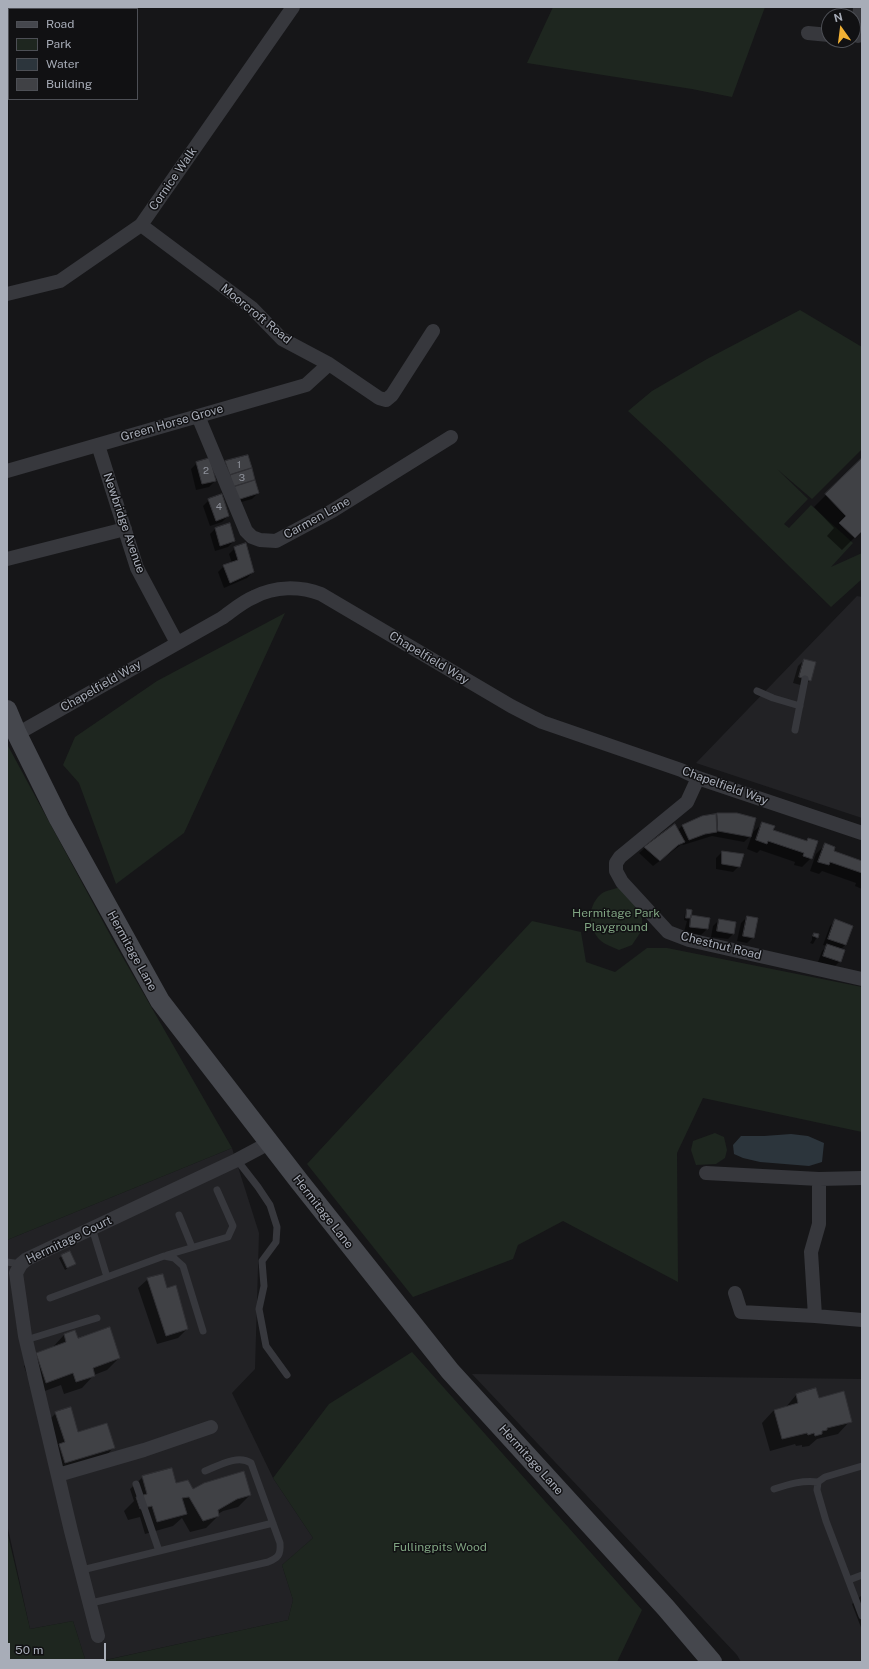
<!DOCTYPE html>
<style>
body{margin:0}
#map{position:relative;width:869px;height:1669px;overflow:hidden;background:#161618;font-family:"Public Sans",sans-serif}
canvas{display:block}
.frame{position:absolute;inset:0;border:8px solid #a8adb8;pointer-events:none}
.legend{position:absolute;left:8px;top:8px;width:130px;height:92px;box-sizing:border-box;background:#111113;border:1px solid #4d4f55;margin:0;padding:5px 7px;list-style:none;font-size:12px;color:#a8adb8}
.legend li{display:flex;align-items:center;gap:8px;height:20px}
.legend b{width:20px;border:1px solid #4d4f55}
.north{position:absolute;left:821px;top:8px;width:40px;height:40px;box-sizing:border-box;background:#111113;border:1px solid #4d4f55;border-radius:50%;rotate:346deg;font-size:11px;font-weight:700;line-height:16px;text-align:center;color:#a8adb8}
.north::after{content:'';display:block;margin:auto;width:14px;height:18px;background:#f2b134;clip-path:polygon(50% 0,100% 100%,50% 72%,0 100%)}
.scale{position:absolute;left:8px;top:1643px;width:98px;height:18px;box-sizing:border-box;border:2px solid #a8adb8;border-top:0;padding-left:5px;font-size:12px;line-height:14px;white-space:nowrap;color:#a8adb8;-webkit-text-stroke:3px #111113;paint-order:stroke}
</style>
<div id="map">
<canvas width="869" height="1669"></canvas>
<div class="frame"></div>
<ul class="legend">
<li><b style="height:5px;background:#45474d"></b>Road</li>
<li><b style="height:11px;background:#1e261f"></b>Park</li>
<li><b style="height:11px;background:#2c353c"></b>Water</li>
<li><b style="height:11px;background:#404145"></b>Building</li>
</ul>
<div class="north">N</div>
<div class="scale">50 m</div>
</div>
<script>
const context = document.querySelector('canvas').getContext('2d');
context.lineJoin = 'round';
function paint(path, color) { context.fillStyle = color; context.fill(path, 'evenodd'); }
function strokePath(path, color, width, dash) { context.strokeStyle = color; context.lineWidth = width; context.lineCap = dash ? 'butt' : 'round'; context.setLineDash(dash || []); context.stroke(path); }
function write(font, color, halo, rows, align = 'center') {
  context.font = font + ' "Public Sans",sans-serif'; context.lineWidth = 3; context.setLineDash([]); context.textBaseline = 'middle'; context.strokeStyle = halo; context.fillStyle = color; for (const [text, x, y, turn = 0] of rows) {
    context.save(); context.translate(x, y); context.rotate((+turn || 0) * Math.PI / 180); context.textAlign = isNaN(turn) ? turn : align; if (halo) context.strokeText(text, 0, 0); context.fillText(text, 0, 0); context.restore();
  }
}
paint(new Path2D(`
 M857,596L862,597V818L696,763Z
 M232,1148L259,1233L255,1369L232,1393L273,1478L313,1538L282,1565L293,1600L288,1620L96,1662H86L73,1621L30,1629L7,1524V1240Z
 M472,1374L862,1379V1662H741L737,1655Z`), '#222225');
paint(new Path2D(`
 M553,7H765L732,97L692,89L527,63Z
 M800,310L862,347V449L812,499L777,469L808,499L784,524L789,528L811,505L853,543L831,567L862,553V579L831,607L668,448L628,411L652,391L707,359Z
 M285,613L184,833L116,884L79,783L63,765L75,737L157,681Z
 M7,744L114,942L232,1148L7,1240Z
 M620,887L639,906L638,911L642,918V930L632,945L619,950C613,947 605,945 600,940C588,928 587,907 600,895C605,890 613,890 620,887Z
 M532,921L581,932L586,962L615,972L647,948H667L862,987V1132L703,1098L677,1153L678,1282L563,1221L518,1245L513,1259L413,1297L307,1164Z
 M715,1133L724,1137L727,1150L725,1158L716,1164L696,1165L691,1150L693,1141Z
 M412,1352L642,1610L617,1662H97L288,1620L293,1600L282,1565L313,1538L273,1478L329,1404Z
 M7,1531L30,1629L73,1621L86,1662H7Z`), '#1e261f');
paint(new Path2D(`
 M791,1134L808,1136L824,1143L822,1162L809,1166L760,1162L743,1158L734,1154L733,1145L741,1136H764Z`), '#2c353c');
paint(new Path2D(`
 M862,459V530L842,550L827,536L834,528L814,507Z
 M226,462L258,493L252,499L231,505L220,468Z
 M197,463L215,481L209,487L196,490L191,469Z
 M209,500L228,516L222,522L210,526L203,506Z
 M216,528L234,541L228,547L215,551L210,534Z
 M235,548L253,572L247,578L224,588L218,572L224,566L232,563L229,554Z
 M804,660L810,680L804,686L793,683L798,666Z
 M718,814L750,836L744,842L712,836L683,845L682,844L653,866L639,853L645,848L678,830L683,825L715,817Z
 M763,823L772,830L805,842L808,839L811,858L802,867L794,865L795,862L760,850L757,853L747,849L753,832Z
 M825,845L833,851L862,862V889L855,886L856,883L822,871L819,874L810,871L816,854Z
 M722,852L739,866L733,872L716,869V858Z
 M687,910L690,918L709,919L707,929L701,935L684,932L687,921L684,920L685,913Z
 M747,917L753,937L747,943L737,941L741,923Z
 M719,920L734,933L728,939L711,937L713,926Z
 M836,920L846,944L841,949L840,961L834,967L818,962L822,951L827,946L823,945L830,926Z
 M815,934L817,937L813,944L810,943L812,940V937Z
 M62,1256L75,1264L65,1270L59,1258Z
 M148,1279L167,1289L187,1329L178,1338L157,1344L138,1288Z
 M75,1331L77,1340L119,1358L107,1370L94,1375L82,1388L64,1394L61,1385L34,1395L24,1366L36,1354L52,1348L64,1335Z
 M797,1394L818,1399L850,1421L838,1434L817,1439L809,1446L802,1447V1445L796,1446L795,1444L770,1451L762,1423L774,1410L785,1408Z
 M56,1413L78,1433L114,1447L105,1457L56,1471L47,1422Z
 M143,1477L175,1484L192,1491L250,1495L238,1507L223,1511L218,1514V1516L206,1528L190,1532L182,1518L173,1526L145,1534L140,1517L128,1520L124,1511L134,1501L130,1489Z
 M862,1595V1630L852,1604Z`), '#0007');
const building = new Path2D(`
 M248,455L252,468L230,475L225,461Z
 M210,458L216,481L202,484L196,462Z
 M862,458V531L855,538L839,523L846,516L825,494Z
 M252,468L255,480L233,487L230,475Z
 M255,480L259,493L237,500L233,487Z
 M222,494L229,516L216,521L208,499Z
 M230,523L235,541L220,546L215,528Z
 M246,543L254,572L230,583L223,565L238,560L234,547Z
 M804,659L816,662L811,681L799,677Z
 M717,813H737L756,818L751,837L718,831Z
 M716,814L717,832L705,834L689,840L682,825L702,816Z
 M762,822L775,826L773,830L807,841L808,838L818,841L812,859L803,856L804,853L768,841L767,844L756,840Z
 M675,824L685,842L678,845L660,861L644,847Z
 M825,843L835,847L834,851L862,861V873L830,862L829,865L818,862Z
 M722,851L744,854L740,867L722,864Z
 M687,909L692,910L691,918H686Z
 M691,915L710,918L708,929L690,927Z
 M747,916L758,918L754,938L743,936Z
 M719,919L736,922L734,934L717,931Z
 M835,919L853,926L846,945L828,939Z
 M814,933L819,934L818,938L813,936Z
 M827,944L845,950L841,962L823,956Z
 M70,1251L76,1264L67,1268L61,1255Z
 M163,1274L167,1288L176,1285L188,1329L166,1336L147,1278Z
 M110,1327L120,1358L93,1368L95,1376L76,1382L73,1373L46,1383L36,1353L66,1342L64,1334L75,1330L78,1338Z
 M816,1388L819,1398L844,1391L852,1422L827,1428V1430L822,1431V1434L815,1436L814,1433L808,1435L807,1433L782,1439L774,1410L798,1403L796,1394Z
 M71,1407L78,1432L107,1423L115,1448L65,1463L59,1444L65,1442L55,1412Z
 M172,1468L176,1483L188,1480L193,1489L204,1483L244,1471L251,1495L237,1499L218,1510L219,1516L203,1521L189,1497L182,1498L187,1514L157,1522L152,1506L140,1509L136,1497L147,1494L142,1476Z`);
paint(building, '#404145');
strokePath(building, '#303034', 1);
strokePath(new Path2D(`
 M757,691L773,698L800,706
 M795,730L805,679
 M237,1160L258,1187L270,1205L277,1227L276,1242L262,1261L264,1286L259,1309L266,1346L287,1375
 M179,1215L192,1247
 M92,1228L107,1277
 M167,1255L228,1237L233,1226L217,1190
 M7,1262L21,1264
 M50,1298L164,1256L174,1258L183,1266L203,1331
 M26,1340L97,1318
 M862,1466L825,1477L818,1482L817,1490L826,1521L862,1616
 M136,1484L159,1551
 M774,1489C789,1484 803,1480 818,1482
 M82,1570L273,1523
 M849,1580L862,1575
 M91,1603L268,1562C278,1558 281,1555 280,1543L251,1463C238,1454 218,1466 205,1471`), '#37383d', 7);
strokePath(new Path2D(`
 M808,33L829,35
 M858,36L860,7
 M141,225L252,308L282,339L329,364L379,398L386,400L392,395L433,331
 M7,294L60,281L141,225L293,7
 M198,416L246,531L252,537L260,540L276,541L332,511L451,437
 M98,445L137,568L177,643
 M7,471L306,385L329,364
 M7,559L125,529
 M17,734L222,618C232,611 242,602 254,597C275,586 300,586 321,594L511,706L542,722L681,770L698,778L862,833
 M698,778L687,802L620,857L616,863V871L622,882L668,932L689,940L862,979
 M706,1173L819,1179L862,1178
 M819,1179V1224L811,1252L815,1316L862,1320
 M735,1293L741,1312L815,1316
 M58,1475L144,1450L211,1427
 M98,1636L71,1531L25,1336L16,1273L21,1264L27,1259L237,1160L269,1143`), '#37383d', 14);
strokePath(new Path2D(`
 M7,710L17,734L59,819L160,1001L299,1181L450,1371L666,1608L712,1662`), '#45474d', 20);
write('10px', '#8e929b', null, [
 ["1",239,465],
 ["2",206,471],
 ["3",242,478],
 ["4",219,507]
]);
write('12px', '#a8adb8', '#111113', [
 ["Cornice Walk",173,179,-55],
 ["Moorcroft Road",256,314,39],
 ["Green Horse Grove",172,423,-16],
 ["Carmen Lane",317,518,-29],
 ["Newbridge Avenue",124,523,71],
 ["Chapelfield Way",429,658,31],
 ["Chapelfield Way",101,686,-30],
 ["Chapelfield Way",725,786,20],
 ["Chestnut Road",721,946,14],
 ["Hermitage Lane",132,951,61],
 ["Hermitage Lane",323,1212,52],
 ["Hermitage Court",69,1240,-26],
 ["Hermitage Lane",531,1460,48]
]);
write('12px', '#7fa381', '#111113', [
 ["Hermitage Park",616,913],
 ["Playground",616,927],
 ["Fullingpits Wood",440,1547]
]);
</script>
